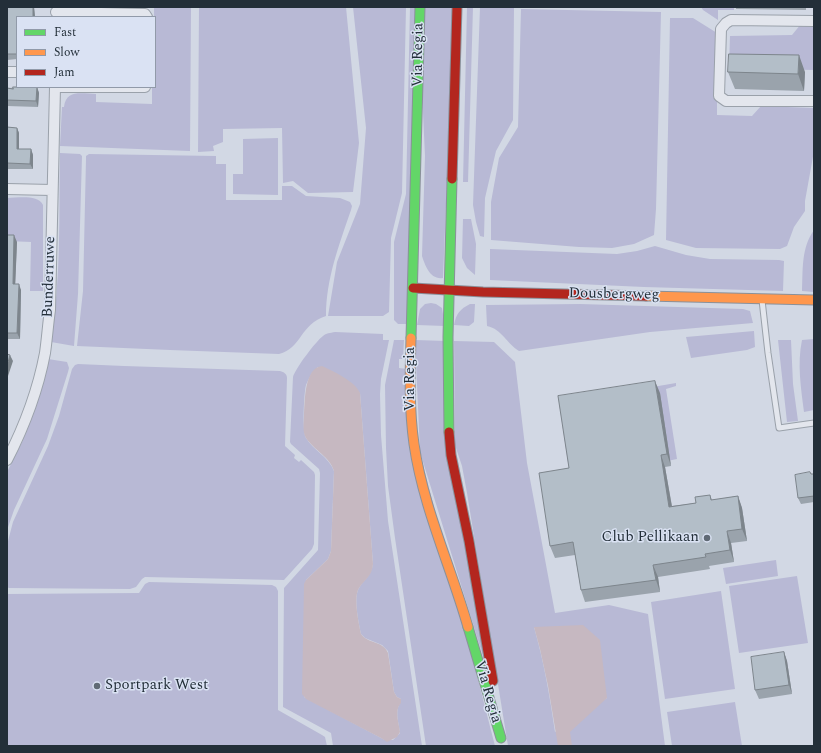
<!DOCTYPE html>
<style>
body{margin:0}
#map{position:relative;width:821px;height:753px;overflow:hidden;background:#d2d8e4;font-family:Spectral,serif}
canvas{display:block}
.frame{position:absolute;inset:0;border:8px solid #232f39;pointer-events:none}
.legend{position:absolute;left:16px;top:16px;width:140px;height:72px;box-sizing:border-box;background:#dae2f3;border:1px solid #919aa9;margin:0;padding:5px 7px;list-style:none;font-size:12px;color:#232f39}
.legend li{display:flex;align-items:center;gap:8px;height:20px}
.legend b{width:20px;border:1px solid #919aa9}
</style>
<div id="map">
<canvas width="821" height="753"></canvas>
<div class="frame"></div>
<ul class="legend">
<li><b style="height:5px;background:#63d668"></b>Fast</li>
<li><b style="height:5px;background:#ff974d"></b>Slow</li>
<li><b style="height:5px;background:#b3261e"></b>Jam</li>
</ul>
</div>
<script>
const context = document.querySelector('canvas').getContext('2d');
context.lineJoin = 'round';
function paint(path, color) { context.fillStyle = color; context.fill(path, 'evenodd'); }
function strokePath(path, color, width, dash) { context.strokeStyle = color; context.lineWidth = width; context.lineCap = dash ? 'butt' : 'round'; context.setLineDash(dash || []); context.stroke(path); }
function write(font, color, halo, rows, align = 'center') {
  context.font = font + ' Spectral,serif'; context.lineWidth = 3; context.setLineDash([]); context.textBaseline = 'middle'; context.strokeStyle = halo; context.fillStyle = color; for (const [text, x, y, turn = 0] of rows) {
    context.save(); context.translate(x, y); context.rotate((+turn || 0) * Math.PI / 180); context.textAlign = isNaN(turn) ? turn : align; if (halo) context.strokeText(text, 0, 0); context.fillText(text, 0, 0); context.restore();
  }
}
paint(new Path2D(`
 M154,7H191L190,151L60,146L62,107H64C66,89 82,94 96,94V102L152,104V87H155Z
 M199,7H346L359,143L353,192L308,193L293,181L283,183L282,128L223,129V142L213,146L214,151L198,152Z
 M353,7H406L402,193L391,238L389,312L383,316H328L337,262L360,204L366,128Z
 M410,7H416L408,324H398L394,320V242L406,194Z
 M424,7H454L443,278C430,280 425,265 422,256L425,156L422,91Z
 M467,7H473L468,182H463Z
 M480,7H514L513,120L496,151L485,198L484,237L480,236L476,222L473,205Z
 M701,7H734V10H718V20L703,10Z
 M521,9L661,12L656,209L654,235L634,244L612,248L579,247L491,240V202L499,158L518,127Z
 M670,18H693L717,33V115L752,116L761,106L813,108L814,151L805,201V211L794,227L787,246L780,249L696,248L666,240Z
 M801,24L814,25V70L729,68L730,36L792,35Z
 M278,138V195L233,194V174H243V139Z
 M60,153L80,154L82,156L78,294L74,346L51,342C61,280 59,216 60,153Z
 M89,154L216,156V164H226V200H282V186H292L306,196L340,198L350,202L352,206L351,210C339,245 326,279 326,316C300,324 302,348 279,354L170,350L77,346L83,291L86,159V156Z
 M7,198C17,198 38,194 43,205V291H30L31,242L7,241Z
 M463,219H471L476,244L475,275L467,268L462,258Z
 M814,230V292L802,291C803,270 801,248 814,230Z
 M655,246L686,255L710,259L779,260L784,261L783,291L644,287L490,280V249L617,254L637,251Z
 M431,303L436,304L442,308L445,326L417,325L420,309L425,304Z
 M470,304H475L474,322L469,326L454,325C456,314 460,309 470,304Z
 M580,304L743,309L750,311L753,323L650,332L519,351C507,344 502,329 487,326L486,305Z
 M754,331L755,347L747,350L691,358L686,337Z
 M335,332L383,334V340H389L381,379L380,394L381,435L388,521L422,746H333L331,733L283,707L284,588L318,550L320,473L319,469L291,444L290,442L293,377C295,369 316,341 323,336C326,333 330,333 335,332ZM318,367L360,393L373,564C371,576 365,578 359,588C353,597 359,624 361,634L365,638L382,645L388,651L394,692L397,697L401,699V702C394,710 399,723 400,733L393,740H385L304,697L306,580L328,559L331,551L334,471C329,457 313,450 306,438C302,431 304,392 306,385C309,378 312,372 318,367Z
 M814,339V410L804,412C801,388 797,364 802,340Z
 M394,340H404L403,359H399V368L407,369V402L495,746H426L395,538L388,486L386,448L385,385Z
 M415,340L446,341L445,390L486,666L420,452Z
 M778,340H791L793,384L798,421L787,422Z
 M454,341L494,342L515,362L527,463L555,613L609,605L648,614L665,746H508L467,493L462,466L455,445ZM534,627L607,698L555,732C550,697 544,662 534,627Z
 M48,359L67,362L69,368L68,372L47,439L14,510L7,530V472L22,442L30,422Z
 M78,364L124,366L280,371C284,372 287,374 287,378L285,446L295,455L294,458L299,462L301,460L314,472L315,475L314,544L312,549L284,580L145,577L142,579L136,587L130,589L9,588L7,587V545L13,522L48,446L59,416L72,369L75,365Z
 M676,383V386L666,389L677,459L574,480L570,476L559,403Z
 M776,560L778,576L726,584L723,568Z
 M797,576L808,643L739,653L729,586Z
 M149,582L272,585L276,587L278,591V710L322,735L325,737L327,746H7V594L139,593L145,584Z
 M721,591L735,689L665,699L651,602Z
 M735,702L742,746H672L667,712Z`), '#b8b9d5');
paint(new Path2D(`
 M322,366C333,371 356,382 360,393L373,564C372,576 366,578 359,588C353,597 359,624 361,634C368,644 384,641 388,653L394,692L397,697L401,699V703C394,710 399,723 400,732L397,737L387,742L381,738L306,699L302,694L304,584L306,580L328,559L331,551L334,471C330,457 314,450 306,438C302,432 304,422 304,414C305,401 304,368 322,366Z
 M583,625L600,640L607,698L570,732L572,746H558L548,686L540,649L534,627Z`), '#c6b8c1');
const lane = new Path2D(`
 M762,300L768,353L779,428L814,423`);
const street = new Path2D(`
 M56,12L145,14L147,17
 M814,21L731,20L726,23L721,29L719,96L726,101H814
 M7,72H17
 M55,87H145
 M7,189L52,190
 M7,460C24,427 38,390 45,353C47,339 48,324 50,310L55,87`);
const fast = new Path2D(`
 M411,338L420,7
 M449,432L448,337L452,179
 M468,627L501,738`);
const slow = new Path2D(`
 M646,296L814,300
 M411,338C410,373 409,409 414,444C423,507 451,567 468,627`);
const jam = new Path2D(`
 M452,179L457,7
 M413,288L483,292L646,296
 M449,432L451,455L469,541L493,681`);
strokePath(lane, '#9aa1aa', 7);
strokePath(street, '#9aa1aa', 12);
strokePath(fast, '#8a919a', 11);
strokePath(slow, '#8a919a', 11);
strokePath(jam, '#8a919a', 11);
strokePath(lane, '#e3e6ed', 5);
strokePath(street, '#e3e6ed', 10);
strokePath(fast, '#63d668', 9);
strokePath(slow, '#ff974d', 9);
strokePath(jam, '#b3261e', 9);
paint(new Path2D(`
 M7,7H34L35,17H17V59L7,60Z
 M736,7H806V10L736,9Z
 M728,72H805L804,91L735,89Z
 M37,87L39,93L38,107L7,106V88Z
 M7,127L17,128L19,133V149H31L33,155V169H7Z
 M7,235L17,242L15,284L21,290L20,339H7Z
 M660,393L671,466L665,467L672,506L696,503L710,495L712,500L738,496L742,508L747,541L731,543L734,562L709,566L710,569L658,577L660,592L585,602L581,590L575,555L555,558L550,546L569,468Z
 M810,472L811,474H814V502L801,504L798,498Z
 M784,652L787,661L792,694L759,699L755,690Z`), '#9aa3ac');
paint(new Path2D(`
 M33,7H34L35,17H33Z
 M799,55L805,72L804,91L798,74Z
 M37,87L39,93L38,107L36,101Z
 M17,128L19,133V155L17,149Z
 M31,149L33,155V169L30,164Z
 M14,235L17,242L15,290L13,284Z
 M19,284L21,290L20,339L17,333Z
 M10,355L13,361L7,379V366Z
 M655,381L660,393L671,466L667,454Z
 M661,455L665,467L674,519L669,507Z
 M738,496L742,508L747,541L742,529Z
 M727,531L731,543L734,562L730,550Z
 M653,565L658,577L660,592L656,580Z
 M784,652L787,661L792,694L789,685Z`), '#7d858c');
const building = new Path2D(`
 M7,7H33V17H17V54H7Z
 M729,54L799,55L798,74L728,72Z
 M13,87H37L36,101L7,100V88L13,89Z
 M7,127L17,128V149H31L30,164L7,163Z
 M7,235H14L13,284H19L17,333H7Z
 M7,354L10,355L7,366Z
 M655,381L667,454L661,455L669,507L696,503L695,497L710,495L711,500L738,496L742,529L727,531L730,550L705,554L706,557L653,565L656,580L581,590L573,542L550,546L539,473L569,468L558,396Z
 M810,472L811,474H814V496L798,498L795,475Z
 M784,652L789,685L755,690L751,657Z`);
paint(building, '#b3bec8');
strokePath(building, '#7d858c', 1);
for (const [x, y, r, color] of [
 [707,538,4,"#606a75"],
 [97,686,4,"#606a75"]
]) { const dot = new Path2D(); dot.arc(x, y, r, 0, 2 * Math.PI); context.fillStyle = color; context.fill(dot); strokePath(dot, '#dae2f3', 1.5); }
write('15px', '#232f39', '#dae2f3', [
 ["Via Regia",419,55,-89],
 ["Bunderruwe",50,277,-88],
 ["Dousbergweg",614,295,1],
 ["Via Regia",411,379,-90],
 ["Via Regia",487,692,74]
]);
write('15px', '#232f39', '#dae2f3', [
 ["Club Pellikaan",699,538],
 ["Sportpark West",105,686,"left"]
], 'right');
</script>
